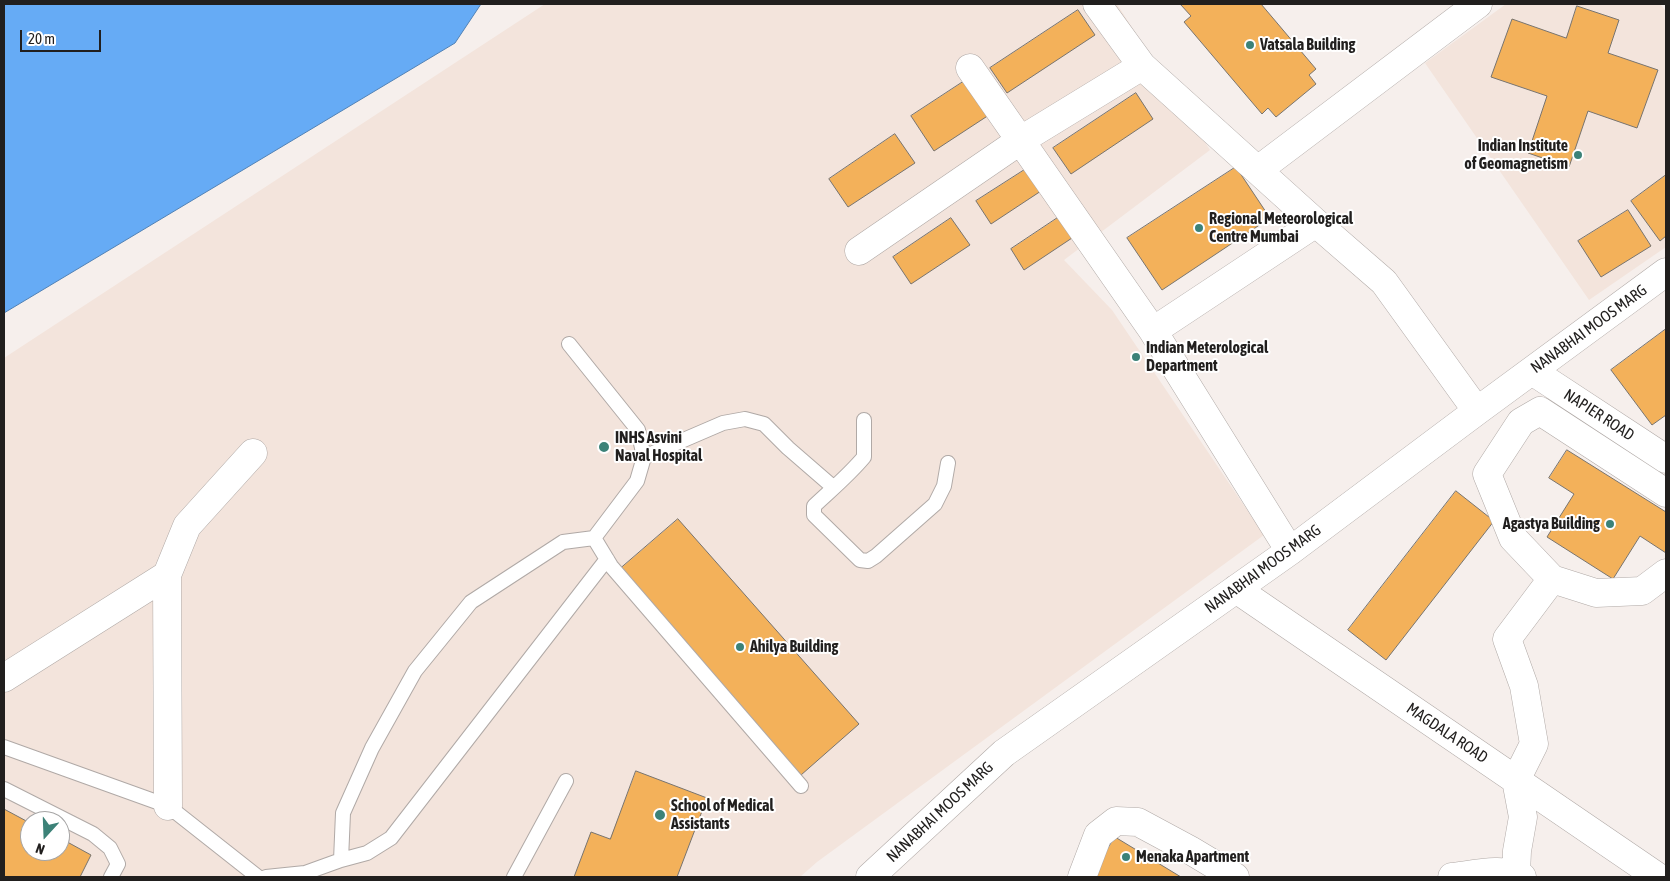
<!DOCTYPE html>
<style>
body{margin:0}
#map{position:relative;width:1670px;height:881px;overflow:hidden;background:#f6efec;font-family:"Asap Condensed",sans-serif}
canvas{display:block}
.frame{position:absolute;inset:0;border:5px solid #211f1e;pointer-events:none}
.north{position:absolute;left:20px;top:811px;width:50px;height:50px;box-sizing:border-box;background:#fff;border:1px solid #a6a5a5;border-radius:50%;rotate:200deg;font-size:14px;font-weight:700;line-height:20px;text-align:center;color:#211f1e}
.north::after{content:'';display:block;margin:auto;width:18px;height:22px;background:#3c8278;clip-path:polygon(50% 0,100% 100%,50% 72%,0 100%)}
.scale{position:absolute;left:20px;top:30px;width:81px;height:22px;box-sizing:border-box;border:2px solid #211f1e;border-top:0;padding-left:6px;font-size:15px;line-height:18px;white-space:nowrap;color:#211f1e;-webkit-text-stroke:4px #fff;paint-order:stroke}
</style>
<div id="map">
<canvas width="1670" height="881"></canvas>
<div class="frame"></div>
<div class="north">N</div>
<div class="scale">20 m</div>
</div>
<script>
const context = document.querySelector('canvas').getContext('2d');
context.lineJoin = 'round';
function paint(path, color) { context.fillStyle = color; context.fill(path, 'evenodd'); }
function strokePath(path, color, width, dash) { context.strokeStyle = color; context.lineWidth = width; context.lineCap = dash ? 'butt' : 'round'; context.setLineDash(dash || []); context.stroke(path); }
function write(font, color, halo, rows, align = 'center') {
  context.font = font + ' "Asap Condensed",sans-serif'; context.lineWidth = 4; context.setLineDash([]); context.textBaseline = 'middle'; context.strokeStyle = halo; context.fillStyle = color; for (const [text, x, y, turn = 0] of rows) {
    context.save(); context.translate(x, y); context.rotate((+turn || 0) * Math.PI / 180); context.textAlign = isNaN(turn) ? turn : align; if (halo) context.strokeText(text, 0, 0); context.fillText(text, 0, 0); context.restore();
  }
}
paint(new Path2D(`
 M545,4H1117L1210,150L1064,260L1112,310L1264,535L817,862L800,877H4V358ZM30,821H60V851H30Z
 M1506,4H1660L1666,11V247L1589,300L1425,63Z`), '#f3e4dc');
const water = new Path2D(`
 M4,4H481L455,43L4,313Z`);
paint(water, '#66abf5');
strokePath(water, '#5181b4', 1);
const building = new Path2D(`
 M1182,4H1261L1316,69L1309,75L1316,84L1276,117L1268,108L1262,114L1184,22L1191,16L1181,5Z
 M1577,6L1619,20L1608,53L1658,70L1637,128L1588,111L1569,167L1528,153L1547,96L1491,77L1512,19L1566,38Z
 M1078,10L1095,35L1007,93L990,68Z
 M966,80L989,115L934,151L911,116Z
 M1136,93L1153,119L1071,174L1053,148Z
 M895,134L915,163L848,207L829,179Z
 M1236,167L1270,218L1162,290L1127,238Z
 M1026,169L1041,191L991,224L976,201Z
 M1666,175V236L1660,241L1631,201Z
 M1628,210L1651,246L1601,277L1578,241Z
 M1065,213L1078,234L1024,270L1011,249Z
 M951,218L970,245L911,284L893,257Z
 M1666,329V415L1652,425L1611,370Z
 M1567,450L1666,512V553L1640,536L1613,579L1547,537L1574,494L1549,478Z
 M1456,491L1494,521L1386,660L1348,630Z
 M678,519L859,724L801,775L620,569Z
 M636,771L707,798L677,877H574L591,832L610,839Z
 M4,809L30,823V851H60V838L91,855L80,877H4Z
 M1115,837L1181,877H1091Z`);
paint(building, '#f3b15a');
strokePath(building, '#78746f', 1);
const lane = new Path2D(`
 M569,344L638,430L644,457L637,481L594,538
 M864,420V457C849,475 831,490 814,506V515L860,560L868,561L876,556L935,504L944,486L948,463
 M644,457L723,423L745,419L764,424L788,448L833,487
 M4,747L168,806L258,877
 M4,789L93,834L110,848L118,864L111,877
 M341,860L367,853L391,838L607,559
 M266,877L305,873L341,860L343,813L372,748L415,671L471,602L563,542L594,538L611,566L801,786
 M514,877L566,781`);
const street = new Path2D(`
 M1097,4L1142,66L1316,223L1384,282L1477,411
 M970,68L1153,331L1290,551
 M1258,170L1478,4
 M859,251L1021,140L1142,66
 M1153,331L1316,223
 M1532,371L1666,459
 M1666,493L1540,411L1521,422L1487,474L1513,538L1552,579L1596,593L1642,591L1666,573
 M167,575L187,526L253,453
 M1236,589L1658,877
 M4,678L167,575L168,806
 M1516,874L1517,851L1523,817L1516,780L1534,744L1524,686L1507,639L1552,579
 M870,877L1004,753L1290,551L1477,411L1666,272
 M1082,877L1098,835L1116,821L1138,822L1190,850L1235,877
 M1452,877C1471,875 1504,867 1522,877`);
strokePath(lane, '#b0a9a6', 16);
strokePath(street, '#b0a9a6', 29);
strokePath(lane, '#fff', 14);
strokePath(street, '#fff', 28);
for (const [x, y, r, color] of [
 [1250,45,5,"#3c8278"],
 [1578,155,5,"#3c8278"],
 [1199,228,5,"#3c8278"],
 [1136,357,5,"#3c8278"],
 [604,447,6,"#3c8278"],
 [1610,524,5,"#3c8278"],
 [740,647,5,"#3c8278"],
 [660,815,6,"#3c8278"],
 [1126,857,5,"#3c8278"]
]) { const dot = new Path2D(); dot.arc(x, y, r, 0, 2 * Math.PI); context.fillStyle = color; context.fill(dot); strokePath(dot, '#fff', 2); }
write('bold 16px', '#211f1e', '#fff', [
 ["Vatsala Building",1260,45],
 ["Indian Institute",1568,146,"right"],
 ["of Geomagnetism",1568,164,"right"],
 ["Regional Meteorological",1209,219],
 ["Centre Mumbai",1209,237],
 ["Indian Meterological",1146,348],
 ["Department",1146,366],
 ["INHS Asvini",615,438],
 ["Naval Hospital",615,456],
 ["Agastya Building",1600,524,"right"],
 ["Ahilya Building",750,647],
 ["School of Medical",671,806],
 ["Assistants",671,824],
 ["Menaka Apartment",1136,857]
], 'left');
write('16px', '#211f1e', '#fff', [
 ["NANABHAI MOOS MARG",1589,329,-36],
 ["NAPIER ROAD",1599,415,33],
 ["NANABHAI MOOS MARG",1263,569,-36],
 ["MAGDALA ROAD",1447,733,34],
 ["NANABHAI MOOS MARG",940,812,-43]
]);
</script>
